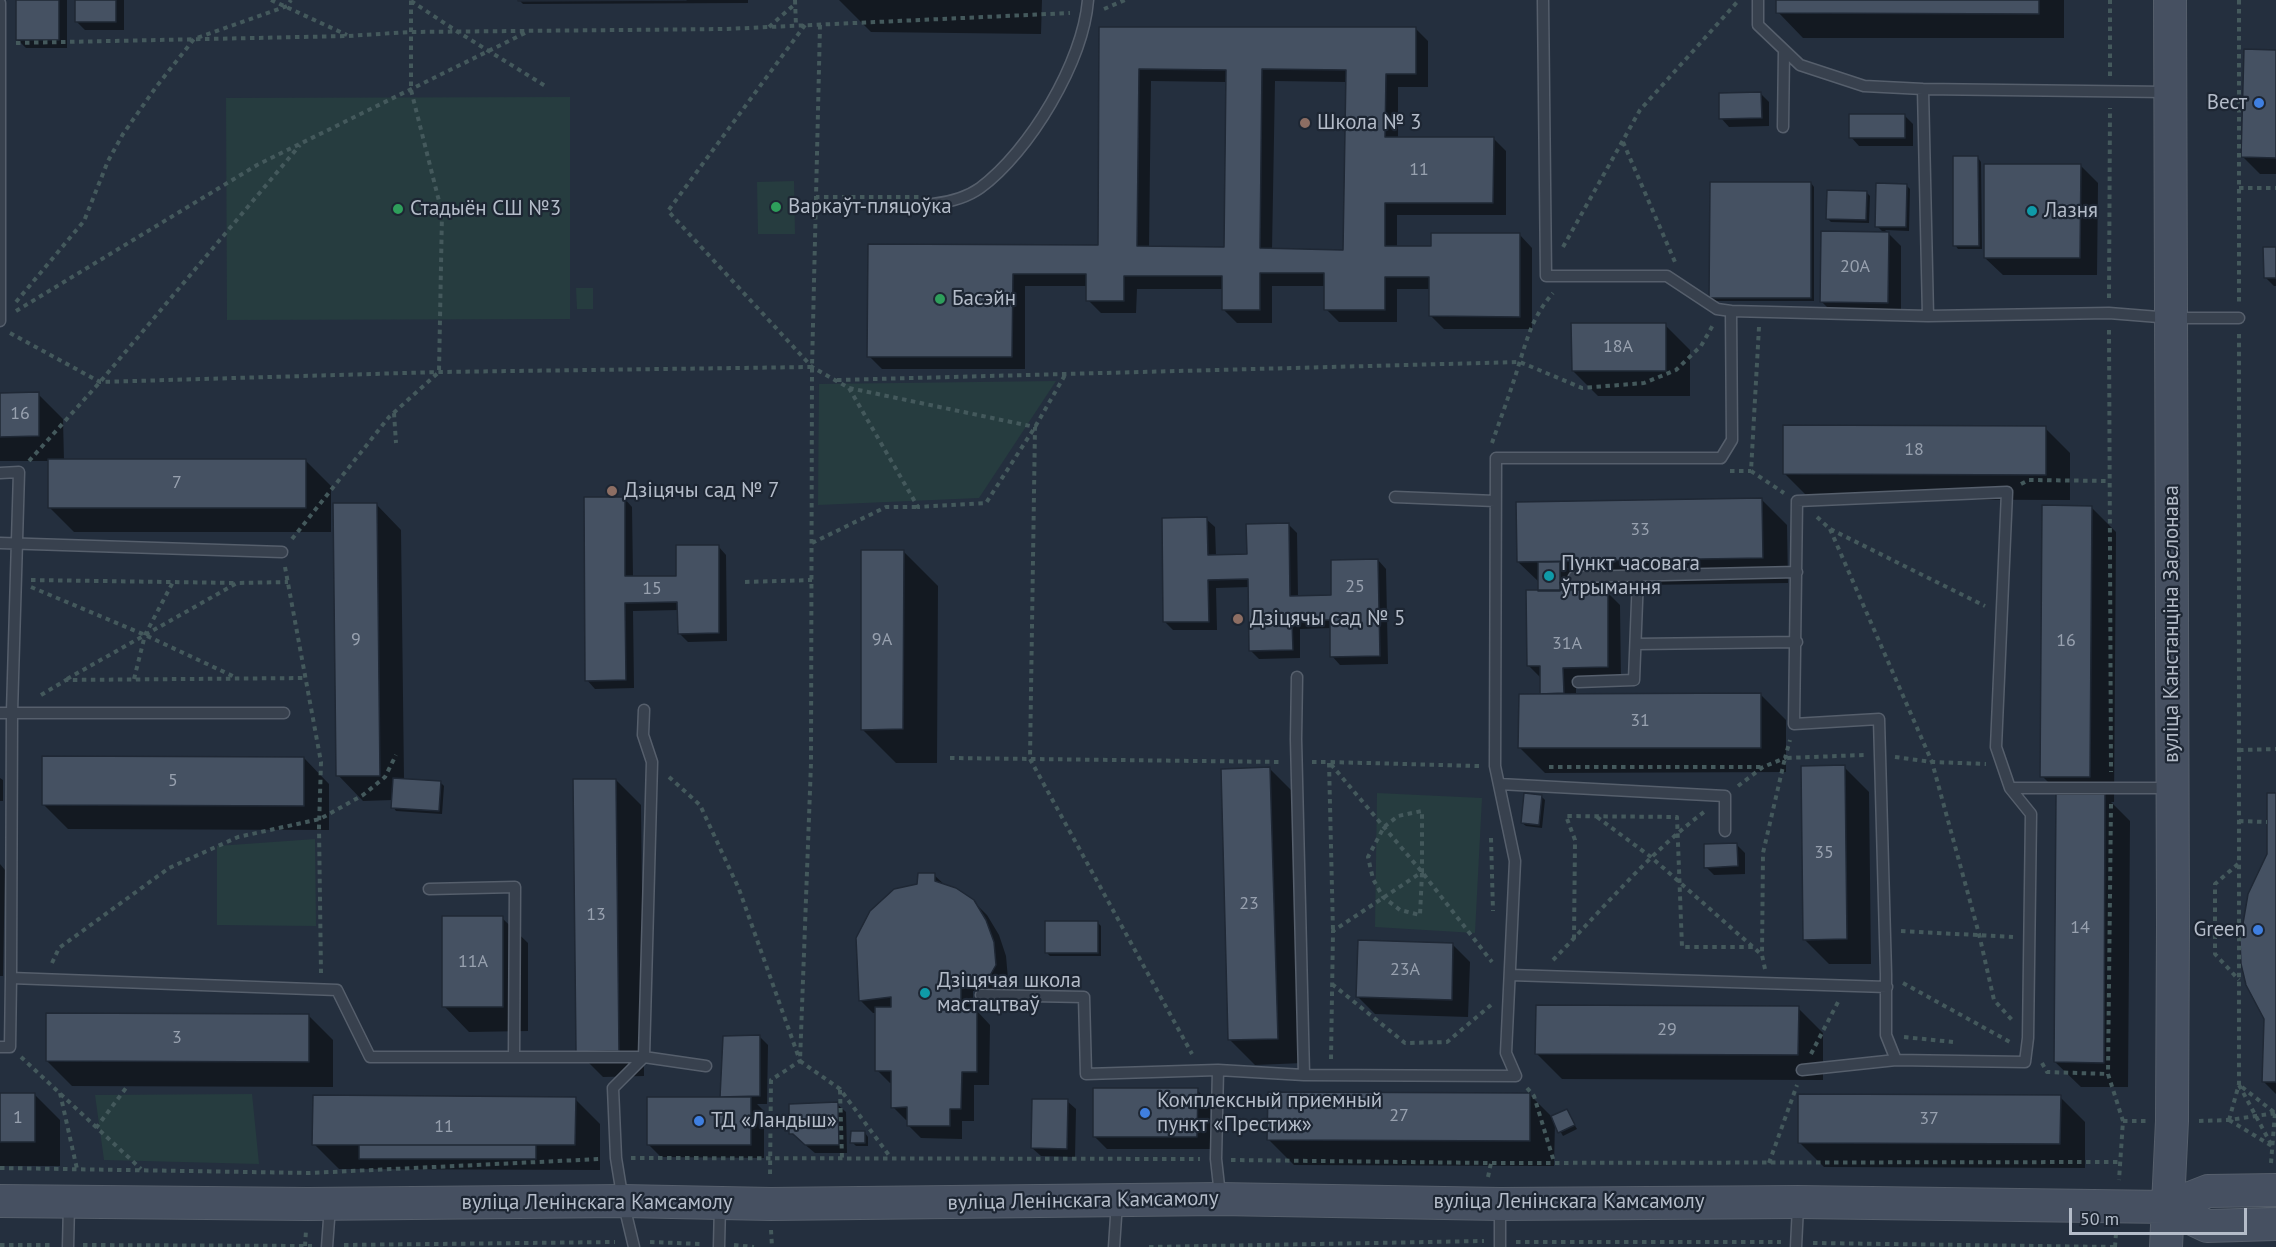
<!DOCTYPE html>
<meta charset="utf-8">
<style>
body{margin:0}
#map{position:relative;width:2276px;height:1247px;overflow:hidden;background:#242f3e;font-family:"PT Sans",sans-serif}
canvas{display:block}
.scale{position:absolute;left:2069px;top:1208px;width:178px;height:27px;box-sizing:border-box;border:3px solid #b4bcc9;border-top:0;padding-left:8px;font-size:18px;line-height:21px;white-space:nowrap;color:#b4bcc9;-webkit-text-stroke:4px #1d2633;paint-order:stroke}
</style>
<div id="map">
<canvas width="2276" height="1247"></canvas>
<div class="scale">50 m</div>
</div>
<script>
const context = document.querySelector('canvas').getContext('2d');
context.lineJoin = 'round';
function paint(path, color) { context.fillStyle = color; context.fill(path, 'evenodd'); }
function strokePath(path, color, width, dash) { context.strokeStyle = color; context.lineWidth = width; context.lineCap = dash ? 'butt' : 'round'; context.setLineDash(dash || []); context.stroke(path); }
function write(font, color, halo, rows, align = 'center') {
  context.font = font + ' "PT Sans",sans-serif'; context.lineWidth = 4.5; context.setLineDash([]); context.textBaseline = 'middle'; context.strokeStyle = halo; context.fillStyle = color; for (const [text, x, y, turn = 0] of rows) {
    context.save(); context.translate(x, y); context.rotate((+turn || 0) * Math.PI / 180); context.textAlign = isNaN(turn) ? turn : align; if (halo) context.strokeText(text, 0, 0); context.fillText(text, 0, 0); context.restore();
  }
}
paint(new Path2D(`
 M570,97V319L227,320L226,98Z
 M794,181L795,234H758L757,182Z
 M576,288H593V309H577Z
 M1056,381L979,498L818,505L819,384Z
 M1377,793L1482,798L1475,933L1375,927Z
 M315,839L316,926L217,925V846Z
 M252,1094L259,1164L104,1160L95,1095Z`), '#263c3f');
paint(new Path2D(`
 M17,0H67V48H26L17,39Z
 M76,0H124V30H85L76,21Z
 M519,0H748V3L523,4Z
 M839,0H1042L1041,34L871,32Z
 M1778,0H2064V38H1803L1778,12Z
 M1100,28H1415L1428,41V87H1398V138H1493L1506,151V215H1397V248H1432L1519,234L1532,248V329H1444L1431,316V289H1397V322H1339L1326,309V286H1272V323H1237L1224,310V289H1137L1136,313H1101L1088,300V286H1025V369H882L869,356V246H1100ZM1151,81L1227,82L1225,248L1149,247ZM1275,81L1347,82L1345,251L1272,250Z
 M2276,51V174H2260L2243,157Z
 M1761,94L1769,102V126L1729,127L1721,118Z
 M1904,115L1913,124V146H1859L1851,137Z
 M1978,158L1981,162L1982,249H1958L1955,245Z
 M2080,165L2098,183L2097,275H2003L1985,258Z
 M1811,183L1814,187V301H1715L1711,297Z
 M1906,185L1910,189L1909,231L1885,230L1901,246V316L1835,315L1822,302L1884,233L1877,226Z
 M1866,192L1870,196L1869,223L1831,222L1827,218Z
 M2276,249V286H2274L2265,277Z
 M1665,325L1690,350V396H1598L1573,371Z
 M0,394H38L63,419L64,461H306L331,486V532H74L49,507V461H0Z
 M2045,428L2070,453V500L1810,499L1785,474Z
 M624,498L632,507L633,577H678L718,546L726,555L727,641L688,642L679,633V610L633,611L634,688L595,689L587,680Z
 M1762,500L1787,525L1788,583L1568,586V592H1607L1620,605L1621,680H1576V695H1761L1786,720V772L1545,773L1520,748L1542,695V679L1528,665L1539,582L1518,562Z
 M376,504L401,530L404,780L440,782L444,786L442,814L396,811L393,807V800L363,801L338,775Z
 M2091,507L2116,532L2114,802H2111L2130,821L2128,1087H2081L2055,1062L2061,795L2042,776Z
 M1206,519L1215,527L1216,556H1248L1289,525L1297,533L1298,597H1333L1378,560L1386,569L1388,664L1340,665L1332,656L1331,628L1300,629V658L1259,659L1251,651L1250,587L1216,588L1217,630H1173L1165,622Z
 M904,552L938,586L937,763H896L862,729Z
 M304,758L329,784V830L68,829L43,804Z
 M1844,767L1869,792L1871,964H1829L1804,939Z
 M1270,769L1295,794L1303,1063L1255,1065L1230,1040Z
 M0,778L3,780V801H0Z
 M616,780L641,805L644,1076L603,1077L577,1051Z
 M2276,794V1094L2263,1081L2268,854Z
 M1541,796L1545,800L1542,828L1526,826L1522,823Z
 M1736,844L1745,853V874L1714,875L1706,867Z
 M0,864L5,870L3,976H0Z
 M934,875L946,886L973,901L987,915L999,935L1006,956L1008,979L1002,992L973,991V1011H977L990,1025L989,1085H974V1121H962V1139L921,1138L908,1125V1120H906L893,1107V1083H890L877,1070V1013H873L860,1000L919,885Z
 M502,918L528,943V1031L469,1032L444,1006Z
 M1097,922L1101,926V956H1050L1046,952Z
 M1453,945L1470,962L1468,1017L1375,1014L1358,997Z
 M1798,1008L1823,1033V1080L1562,1079L1537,1054Z
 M308,1015L333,1040V1087L72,1086L47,1061Z
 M760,1037L768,1045L767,1104H757L764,1111V1158L661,1157L648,1144L724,1098L722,1096Z
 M1197,1090L1210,1103V1149H1107L1094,1136Z
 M1529,1094L1552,1117L1566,1111L1577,1129L1563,1136L1555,1122L1554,1166L1294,1165L1269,1140Z
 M0,1095H35L60,1120V1166H0Z
 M2060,1097L2085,1122V1168L1824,1167L1799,1142Z
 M575,1099L600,1124V1170L339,1169L314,1144Z
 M1067,1101L1076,1109L1075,1157L1041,1156L1032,1148Z
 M837,1104L846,1112L847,1153H815L791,1133Z
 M865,1133L868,1137V1146H856L852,1142Z`), '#0007');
const building = new Path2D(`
 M16,0H59V40H16Z
 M75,0H116V22H75Z
 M518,0H686L518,1Z
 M1776,0H2039V14L1776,13Z
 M1099,27H1416V74H1386L1385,137H1494L1493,203H1385V246H1431V233H1520V317L1429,316V277H1385V310H1324V273H1260V310H1222V276H1124V301H1086V274H1013L1012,357H867L868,244L1098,245ZM1139,69L1226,70L1224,247L1137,246ZM1262,69L1346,70L1343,250L1260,248Z
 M2244,49L2276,50V158L2241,157Z
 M1761,92L1762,118L1719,119V93Z
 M1849,114H1905V138H1849Z
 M1953,156H1978L1979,246H1953Z
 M1984,164H2081L2080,258H1984Z
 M1710,182H1811V298H1709Z
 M1876,183L1907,184L1906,227H1875Z
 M1827,190L1867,191L1866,220L1826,219Z
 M1821,231L1889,232L1888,303L1820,302Z
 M2263,247H2276V278H2264Z
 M1571,323H1666V371H1572Z
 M39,392V436L0,437V393Z
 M1783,425L2046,426V475L1783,474Z
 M48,459H306V508H48Z
 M584,497H625V576H676V545H719V633L678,634L677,602L625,603L626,680L585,681Z
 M1762,498L1763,558L1517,562L1516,502Z
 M333,503H377L380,776H336Z
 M2042,505L2092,506L2090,777H2040Z
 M1207,517L1208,555L1247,554L1246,524L1289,523L1290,596L1331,595V560L1378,559L1380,656L1330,657V620L1292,621L1293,650L1249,651L1248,579L1208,580L1209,622H1163L1162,518Z
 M861,550H904L903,729L861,730Z
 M1538,562H1560V591H1538Z
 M1526,590H1608V667L1563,668L1564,693L1540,694V666H1527Z
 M1761,693V748H1518L1519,694Z
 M42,756L304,757V806L42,805Z
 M1845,765L1847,939L1803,940L1801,766Z
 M1270,767L1278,1039L1228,1040L1221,769Z
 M393,778L441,781L439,811L391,808Z
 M573,779H616L619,1051L576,1052Z
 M1524,793L1542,795L1539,825L1521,823Z
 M2267,793H2276V1082H2262L2264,1019L2246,985L2241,964L2240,941L2248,894L2267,854Z
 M2056,794H2105L2104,1063L2054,1062Z
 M1737,843L1738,866L1704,868V844Z
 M918,873H935V881L956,888L974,900L986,920L994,942L996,965L988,979L961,978V1010H977V1072H962L961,1109H950V1126H907V1107L891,1108V1071H875V1007H891V997L859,1001L856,938L870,911L894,889L917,884Z
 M442,916H503V1007H442Z
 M1045,921H1098V953H1045Z
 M1358,940L1453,943L1452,1000L1356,997Z
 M1536,1005L1799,1006L1798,1055L1535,1054Z
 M46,1013L309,1014V1062L46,1061Z
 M760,1035V1096L720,1097L723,1036Z
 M1093,1088H1198L1197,1137H1093Z
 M1268,1092L1530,1093V1141L1267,1140Z
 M0,1093H35V1142H0Z
 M1798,1094L2061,1095L2060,1144L1798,1143Z
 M313,1095L576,1097L575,1145H312Z
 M647,1097H751V1145H647Z
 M1032,1099H1068L1067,1149L1031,1148Z
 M838,1102L839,1145H805L793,1134H789V1104Z
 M1567,1109L1575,1125L1558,1133L1551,1116Z
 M851,1131H865V1143H850Z
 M359,1145H536V1159H359Z`);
paint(building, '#455162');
strokePath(building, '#1f2835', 1.5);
const service = new Path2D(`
 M1543,0L1546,276H1667L1717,309L1731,311
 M1758,0V25L1800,65L1864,86L1923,89L2167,92
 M1923,89L1928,316L2109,313L2171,318H2239
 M1783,127L1784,51
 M933,204C950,202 966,198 980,188C1030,151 1083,62 1088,0
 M0,321V3
 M0,473L19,472L12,712L11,978
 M1395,497L1495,501
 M0,543L282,552
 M1574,577L1797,572
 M1636,644L1797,642
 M1297,677L1296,739L1304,1075
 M1578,682L1634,680L1638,576
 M0,713H284
 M1499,784L1725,796V831
 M2010,788H2171
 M429,889L515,887L514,1057
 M1510,975L1887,987
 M981,995L1084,997L1086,1074L1218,1070L1304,1075L1516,1076L1506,1053L1515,861L1495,766L1496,458H1721L1732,440L1731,311L1928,316
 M0,1047H10L11,978L337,990L370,1057H644L706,1066
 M1218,1070L1216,1159L1220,1195
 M1802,1070L1896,1060L2025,1062L2028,1038L2031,814L2010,788L1996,747L2007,492L1797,501L1794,724L1879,719L1886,974V1035L1896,1060
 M68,1247L69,1204
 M327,1247L330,1206
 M634,1247L623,1201L616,1158L613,1088L644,1057L652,762L643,735L644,710
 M719,1247L720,1204
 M1114,1247L1117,1202
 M1500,1247V1205
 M1796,1247L1798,1206`);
const secondary = new Path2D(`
 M0,1201L308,1204L623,1201L771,1204L1220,1199L1500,1204L1798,1202L2167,1207L2207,1226L2276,1224
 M2167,1207L2208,1191L2276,1190
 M2166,1247L2172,1121L2173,925L2170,0`);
strokePath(service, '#565f6c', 13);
strokePath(secondary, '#565f6c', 34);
strokePath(new Path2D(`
 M271,0L347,35
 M795,0L796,26
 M2239,0V302
 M411,1L458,32L547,87
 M1104,9L1125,0
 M805,25L668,211L812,367L849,388L1035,427L1030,759L1192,1054
 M820,25L816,197H919
 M769,27L795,4
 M16,43L348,36L410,32L726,29L1070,13
 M2110,76V0
 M1623,142L1675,262
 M2239,188H2276
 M816,197L812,367L811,763L800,1061L840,1089L891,1158
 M1563,247L1640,110L1739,0
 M2109,298L2110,108
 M16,302L84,221L108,161L123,134L156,87L194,39L287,6L291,0
 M16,311L257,165L525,33
 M1759,327L1751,471L1784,493
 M2109,330L2111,772
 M10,333L100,382L439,372L812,367
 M837,380L1520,362L1582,388L1644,383L1676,370L1701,346L1713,325
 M849,388L918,507L986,503L1035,427L1065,375
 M394,413L396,443
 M1492,443C1501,417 1511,391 1519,364C1528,336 1533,316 1553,293
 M29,461L100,382L300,145
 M1730,471H1751
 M2021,484L2029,480L2110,481
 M1817,517L1830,529L1985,606
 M1830,529L1932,762L1979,934L1994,1000L2012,1020
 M292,539L389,417L439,372L442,213L411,90V0
 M812,543L886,507H918
 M285,567L321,762L319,827L321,973
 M31,580L237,583
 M745,582L812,580
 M31,587L145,635L237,678
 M67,679L237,583L288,582
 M134,679L145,635L173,582
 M41,695L66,680L306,678
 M2239,750L2276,749
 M1895,757L1932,762L1986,764
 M950,758L1281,762
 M1312,762H1329L1333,931
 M1479,766L1329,762L1422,872L1492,962
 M1549,767H1763
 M669,777L700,805L739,889L800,1061L771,1080L770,1177
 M1738,786L1763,767L1785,758L1790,740
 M2111,804L2108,1074L2123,1121L2119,1180
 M1597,817L1651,857L1762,955
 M2239,821L2267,822
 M1491,838L1493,911
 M2238,864L2215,884V954L2239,980
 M1901,931L2013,937
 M1574,939L1575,840L1566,816L1677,817L1682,947H1753
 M1553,960C1602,910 1647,855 1704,812
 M52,963L59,948L169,868L238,837L320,819L363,795L385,777L396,755
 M1765,969L1762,955L1763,853L1785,758L1864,755
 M1903,983L2010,1042
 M1332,984L1405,1043L1447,1042L1491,1005
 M1904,1037L1953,1042
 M1811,1054L1838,1002
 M21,1057L141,1169
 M1331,1059L1333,931L1422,872V811L1398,816L1384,827L1368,857L1373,879L1383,897L1400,910L1420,915L1422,873
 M2042,1063L2047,1072L2108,1074
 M2239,1085L2271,1144
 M2242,1087L2275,1113
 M1527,1088L1534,1096L1554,1162
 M840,1090L842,1158
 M60,1093L77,1169
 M2229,1120L2239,1084V334
 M2229,1120L2272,1146
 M2123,1121H2147
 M2199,1121L2229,1120L2276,1113
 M96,1128L126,1088
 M631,1158L1200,1159
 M1231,1160L1491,1163L2121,1162
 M1769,1163L1797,1085
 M2271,1163L2275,1113
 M0,1168L310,1173L600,1159
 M1488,1177L1491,1163
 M771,1230L772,1247
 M650,1242L702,1244
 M1516,1242H1781
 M1813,1243L2115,1247
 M0,1245H51
 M83,1245L312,1246
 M344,1245L615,1242
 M734,1245L754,1247
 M305,1246L306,1230
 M1149,1247L1484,1241
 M2115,1247L2116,1233`), '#44595c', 4, [4.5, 4.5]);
strokePath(service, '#38414e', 10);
strokePath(secondary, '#465061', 32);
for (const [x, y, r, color] of [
 [2259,103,6,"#3f7fe0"],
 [1305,123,6,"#8d6e63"],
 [776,207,6,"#2e9e5b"],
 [398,209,6,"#2e9e5b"],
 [2032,211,6,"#0f9aa8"],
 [940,299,6,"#2e9e5b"],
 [612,491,6,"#8d6e63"],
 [1549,576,6,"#0f9aa8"],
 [1238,619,6,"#8d6e63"],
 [2258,930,6,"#3f7fe0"],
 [925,993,6,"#0f9aa8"],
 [1145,1113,6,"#3f7fe0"],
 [699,1121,6,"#3f7fe0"]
]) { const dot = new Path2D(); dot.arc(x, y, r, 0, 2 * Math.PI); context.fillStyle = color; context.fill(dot); strokePath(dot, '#1d2633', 2); }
write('18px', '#98a1af', null, [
 ["11",1419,170],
 ["20А",1855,267],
 ["18А",1618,347],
 ["16",20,414],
 ["18",1914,450],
 ["7",177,483],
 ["33",1640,530],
 ["25",1355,587],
 ["15",652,589],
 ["9",356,640],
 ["9А",882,640],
 ["16",2066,641],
 ["31А",1567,644],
 ["31",1640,721],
 ["5",173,781],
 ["35",1824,853],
 ["23",1249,904],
 ["13",596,915],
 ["14",2080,928],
 ["11А",473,962],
 ["23А",1405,970],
 ["29",1667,1030],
 ["3",177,1038],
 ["27",1399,1116],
 ["1",18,1118],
 ["37",1929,1119],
 ["11",444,1127]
]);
write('21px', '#b4bcc9', '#1d2633', [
 ["Вест",2247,103,"right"],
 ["Школа № 3",1317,123],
 ["Варкаўт-пляцоўка",788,207],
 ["Стадыён СШ №3",410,209],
 ["Лазня",2044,211],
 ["Басэйн",952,299],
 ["Дзіцячы сад № 7",624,491],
 ["Пункт часовага",1561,564],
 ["ўтрымання",1561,588],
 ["Дзіцячы сад № 5",1250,619],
 ["Green",2246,930,"right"],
 ["Дзіцячая школа",937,981],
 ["мастацтваў",937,1005],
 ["Комплексный приемный",1157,1101],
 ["пункт «Престиж»",1157,1125],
 ["ТД «Ландыш»",711,1121]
], 'left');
write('21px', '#b4bcc9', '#1d2633', [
 ["вуліца Канстанціна Заслонава",2172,624,-90],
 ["вуліца Ленінскага Камсамолу",1083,1201,-1],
 ["вуліца Ленінскага Камсамолу",1569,1202],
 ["вуліца Ленінскага Камсамолу",597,1203]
]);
</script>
